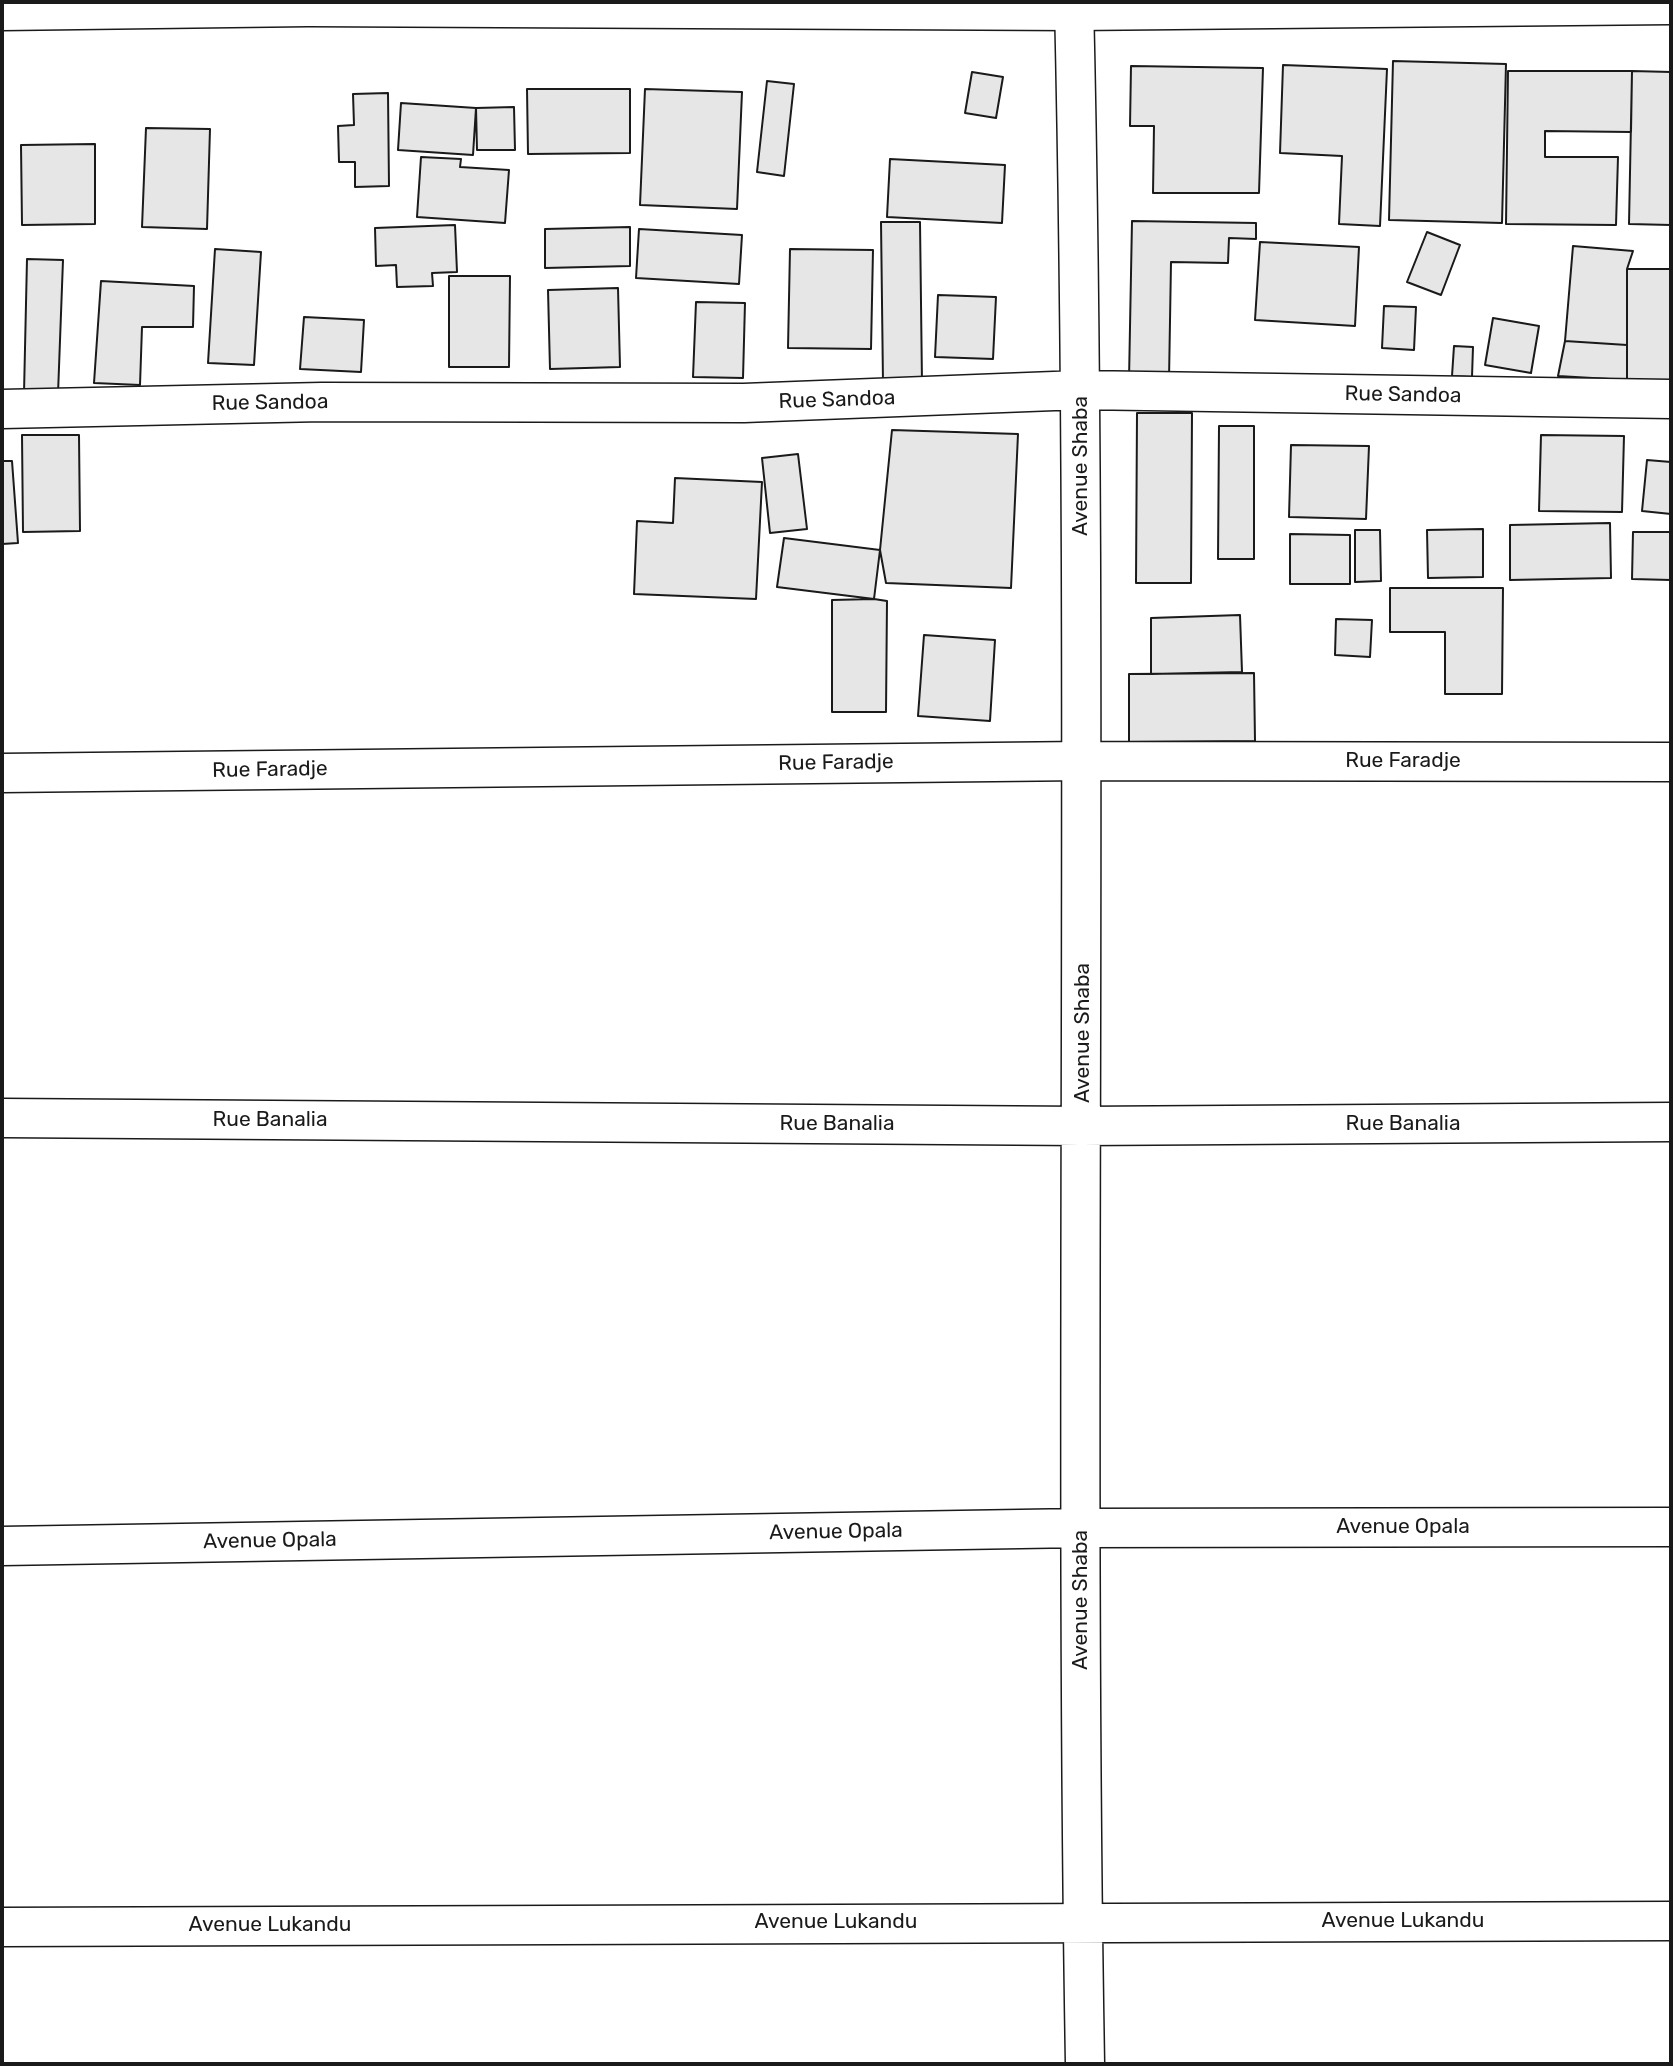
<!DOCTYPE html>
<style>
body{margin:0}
#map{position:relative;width:1673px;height:2066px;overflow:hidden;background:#fff;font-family:Rubik,sans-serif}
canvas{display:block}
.frame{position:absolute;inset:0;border:4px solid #1a1a1a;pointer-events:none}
</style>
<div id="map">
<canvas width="1673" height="2066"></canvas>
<div class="frame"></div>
</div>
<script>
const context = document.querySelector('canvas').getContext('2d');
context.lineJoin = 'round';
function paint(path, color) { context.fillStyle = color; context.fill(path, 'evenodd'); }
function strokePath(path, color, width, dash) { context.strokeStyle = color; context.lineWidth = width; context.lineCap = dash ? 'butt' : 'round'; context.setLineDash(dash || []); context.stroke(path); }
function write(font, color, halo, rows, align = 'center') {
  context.font = font + ' Rubik,sans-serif'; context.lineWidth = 5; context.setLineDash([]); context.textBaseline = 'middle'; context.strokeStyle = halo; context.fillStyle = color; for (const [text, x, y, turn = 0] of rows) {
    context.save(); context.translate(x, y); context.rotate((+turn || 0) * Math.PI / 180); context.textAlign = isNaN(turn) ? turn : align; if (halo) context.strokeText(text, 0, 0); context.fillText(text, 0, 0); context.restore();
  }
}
const building = new Path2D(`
 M1393,61L1506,64L1502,223L1389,220Z
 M1283,65L1387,69L1380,226L1339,224L1342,156L1280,153Z
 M1131,66L1263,68L1259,193H1153L1154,126H1130Z
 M1508,71H1632L1631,132L1545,131V157H1618L1616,225L1506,224Z
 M1632,71L1671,72V225L1629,224Z
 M972,72L1003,77L996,118L965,113Z
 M767,81L794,84L784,176L757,172Z
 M527,89H630V153L528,154Z
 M645,89L742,92L737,209L640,205Z
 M388,93L389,186L355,187V162H339L338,126L354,125L353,94Z
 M401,103L476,108L473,155L398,150Z
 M514,107L515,150H477L476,108Z
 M146,128L210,129L207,229L142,227Z
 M95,144V224L22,225L21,145Z
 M421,157L461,159L460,167L509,170L505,223L417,217Z
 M890,159L1005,165L1002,223L887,217Z
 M1132,221L1256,223V239L1229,238L1228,263L1171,262L1169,380H1129Z
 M881,222H920L922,383H883Z
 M455,225L457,272L432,273L433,286L397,287L396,265L376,266L375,228Z
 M630,227V266L545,268V229Z
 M639,229L742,235L739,284L636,278Z
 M1427,232L1460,245L1441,295L1407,282Z
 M1260,242L1359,247L1355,326L1255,320Z
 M1573,246L1633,251L1627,269V345L1565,341Z
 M215,249L261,252L254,365L208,363Z
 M790,249L873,250L871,349L788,348Z
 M27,259L63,260L58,394L24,393Z
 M1627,269H1671V380H1627Z
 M449,276H510L509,367H449Z
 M101,281L194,286L193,327H142L140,385L94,383Z
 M618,288L620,367L550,369L548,290Z
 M938,295L996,297L993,359L935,357Z
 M696,302L745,303L743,378L693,377Z
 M1384,306L1416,307L1414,350L1382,348Z
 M304,317L364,320L361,372L300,369Z
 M1493,318L1539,326L1531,373L1485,365Z
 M1565,341L1627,345V380L1558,376Z
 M1454,346L1473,347L1472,377L1452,376Z
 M1137,413H1192L1191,583H1136Z
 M1219,426H1254V559H1218Z
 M892,430L1018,434L1011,588L886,583L880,550Z
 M22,435H79L80,531L23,532Z
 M1541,435L1624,436L1622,512L1539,511Z
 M1291,445L1369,446L1366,519L1289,517Z
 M798,454L807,529L770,533L762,458Z
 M1647,460L1671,462V514L1642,511Z
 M2,461H12L18,543L2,544Z
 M675,478L762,482L756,599L634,594L637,521L673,523Z
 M1610,523L1611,578L1510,580V525Z
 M1483,529V577L1428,578L1427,530Z
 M1355,530H1380L1381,581L1355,582Z
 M1633,532H1671V580L1632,579Z
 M1290,534L1350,535V584H1290Z
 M784,538L880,550L874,599L777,587Z
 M1390,588H1503L1502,694H1445V632H1390Z
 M874,599L887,601L886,712H832V600Z
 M1240,615L1242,672L1151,674V618Z
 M1336,619L1372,620L1370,657L1335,655Z
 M924,635L995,640L990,721L918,716Z
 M1254,673L1255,741L1129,742V674Z`);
paint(building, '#e6e6e6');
strokePath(building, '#1a1a1a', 2);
const minor = new Path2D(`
 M1074,2C1090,689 1073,1377 1085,2064
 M2,409L322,402L744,403L1080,390L1671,399
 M2,773L1083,761L1671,762
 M2,1118L1082,1126L1671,1122
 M2,1546L1080,1528L1671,1527
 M2,1927L1671,1921`);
const major = new Path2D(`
 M2,11L308,7L1075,11L1671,5`);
strokePath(minor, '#1a1a1a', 41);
strokePath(major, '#1a1a1a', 41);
strokePath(minor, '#fff', 38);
strokePath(major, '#fff', 38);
write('21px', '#1a1a1a', '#fff', [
 ["Rue Sandoa",1403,395,1],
 ["Rue Sandoa",837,400,-2],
 ["Rue Sandoa",270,403,-1],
 ["Avenue Shaba",1081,466,-90],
 ["Rue Faradje",1403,761],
 ["Rue Faradje",836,763,-1],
 ["Rue Faradje",270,770,-1],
 ["Avenue Shaba",1083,1033,-90],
 ["Rue Banalia",270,1120],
 ["Rue Banalia",837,1124],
 ["Rue Banalia",1403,1124],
 ["Avenue Opala",1403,1527],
 ["Avenue Opala",836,1532,-1],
 ["Avenue Opala",270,1541,-1],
 ["Avenue Shaba",1081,1600,-90],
 ["Avenue Lukandu",1403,1921],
 ["Avenue Lukandu",836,1922],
 ["Avenue Lukandu",270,1925]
]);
</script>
